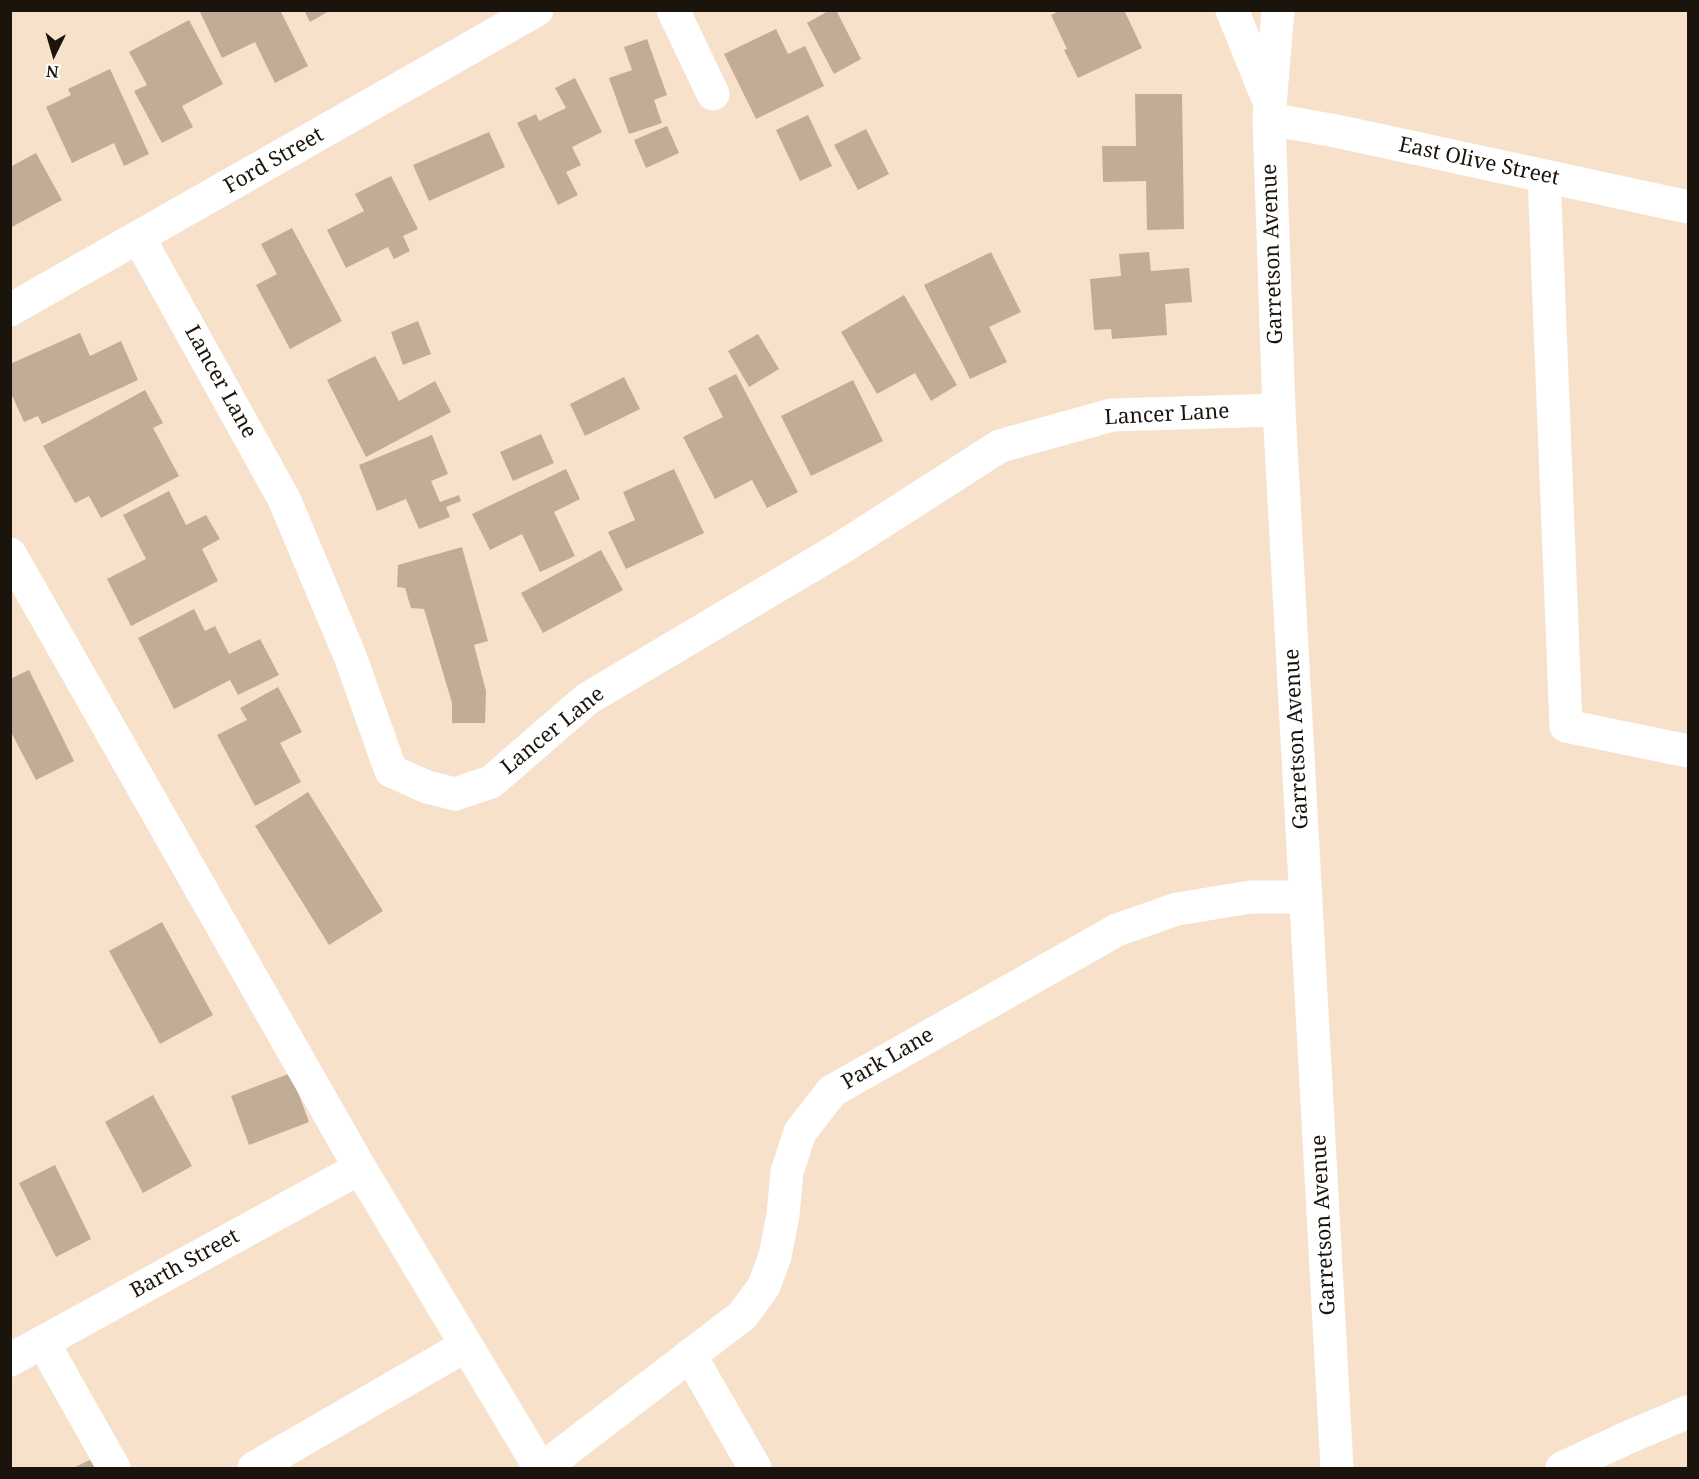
<!DOCTYPE html>
<style>
body{margin:0}
#map{position:relative;width:1699px;height:1479px;overflow:hidden;background:#f7e1cb;font-family:"Noto Serif",serif}
canvas{display:block}
.frame{position:absolute;inset:0;border:12px solid #1b140c;pointer-events:none}
.north{position:absolute;left:24px;top:24px;width:60px;height:60px;-webkit-text-stroke:4px #fff;paint-order:stroke;rotate:185deg;font-size:16px;font-weight:700;line-height:24px;text-align:center;color:#1b140c}
.north::after{content:'';display:block;margin:auto;width:21px;height:27px;background:#1b140c;clip-path:polygon(50% 0,100% 100%,50% 72%,0 100%)}
</style>
<div id="map">
<canvas width="1699" height="1479"></canvas>
<div class="frame"></div>
<div class="north">N</div>
</div>
<script>
const context = document.querySelector('canvas').getContext('2d');
context.lineJoin = 'round';
function paint(path, color) { context.fillStyle = color; context.fill(path, 'evenodd'); }
function strokePath(path, color, width, dash) { context.strokeStyle = color; context.lineWidth = width; context.lineCap = dash ? 'butt' : 'round'; context.setLineDash(dash || []); context.stroke(path); }
function write(font, color, halo, rows, align = 'center') {
  context.font = font + ' "Noto Serif",serif'; context.lineWidth = 4.5; context.setLineDash([]); context.textBaseline = 'middle'; context.strokeStyle = halo; context.fillStyle = color; for (const [text, x, y, turn = 0] of rows) {
    context.save(); context.translate(x, y); context.rotate((+turn || 0) * Math.PI / 180); context.textAlign = isNaN(turn) ? turn : align; if (halo) context.strokeText(text, 0, 0); context.fillText(text, 0, 0); context.restore();
  }
}
paint(new Path2D(`
 M199,10H280L308,66L275,83L255,42L222,58Z
 M304,10H331L310,22Z
 M830,10H836L861,59L834,74L807,23Z
 M1061,10H1124L1142,48L1078,78L1064,50L1067,49L1051,15Z
 M189,20L223,84L182,106L193,127L162,143L134,91L147,85L129,52Z
 M776,29L788,54L805,46L824,86L756,119L724,54Z
 M647,39L667,95L654,100L662,123L629,134L609,78L632,70L624,47Z
 M110,69L149,154L124,166L114,143L72,163L46,107L71,95L68,89Z
 M575,78L602,132L572,147L581,165L566,172L578,195L558,205L517,123L536,114L539,121L566,108L555,88Z
 M1135,94H1182L1184,229L1147,230L1146,181L1103,182L1102,146H1136Z
 M808,115L832,166L800,181L776,130Z
 M667,126L679,153L646,168L634,140Z
 M866,129L889,174L858,190L834,145Z
 M489,132L505,167L429,201L413,165Z
 M36,153L62,200L10,228V167Z
 M391,176L418,229L403,236L410,251L394,259L388,247L346,268L327,230L364,211L355,194Z
 M292,228L342,321L290,349L256,285L277,274L261,244Z
 M991,252L1021,312L989,327L1007,362L970,379L924,285Z
 M1149,252L1151,271L1189,268L1192,302L1165,304L1167,335L1112,339L1111,329L1094,330L1090,279L1121,276L1119,254Z
 M904,295L957,385L931,401L915,373L877,394L841,332Z
 M418,321L431,354L403,365L391,332Z
 M80,333L90,356L121,341L138,380L42,424L38,416L24,422L10,391V364Z
 M758,334L779,369L749,387L728,351Z
 M375,356L399,401L435,381L451,412L366,457L327,380Z
 M736,374L798,492L767,508L752,480L715,499L683,437L723,417L708,388Z
 M624,377L640,409L585,436L570,404Z
 M853,380L883,441L811,476L781,416Z
 M145,390L163,423L153,428L179,476L101,518L89,496L75,503L43,446Z
 M541,434L554,463L513,481L500,452Z
 M432,435L448,474L431,481L440,502L459,495L461,501L446,507L450,517L419,529L406,499L377,511L359,465Z
 M566,469L580,499L554,512L575,556L540,572L522,534L490,550L472,514Z
 M674,469L704,533L626,569L608,532L635,520L623,492Z
 M169,491L186,525L206,515L220,539L202,549L218,581L131,626L107,579L146,559L123,515Z
 M462,547L488,641L474,645L486,691L485,723H452V703L424,609L411,608L405,588L397,587L398,565Z
 M601,550L623,590L543,633L521,593Z
 M194,609L205,631L215,626L229,654L260,639L279,675L238,695L230,680L174,709L138,638Z
 M29,670L74,761L36,780L10,730V679Z
 M278,687L302,732L280,743L301,782L255,806L217,735L247,720L240,708Z
 M308,792L383,911L329,945L255,826Z
 M162,922L213,1015L160,1044L109,951Z
 M291,1073L309,1122L249,1145L231,1096Z
 M153,1095L192,1166L143,1193L105,1122Z
 M55,1165L91,1239L56,1257L19,1183Z
 M90,1460L95,1468H73Z`), '#c1ac97');
strokePath(new Path2D(`
 M673,10L713,94
 M1232,10L1268,99
 M1278,10L1269,119L1279,410L1337,1468
 M1269,119L1336,131L1688,207
 M1544,176L1566,726L1688,751
 M139,238L284,499L350,656L391,771L427,787L455,794L491,782L587,699L841,548L1000,446L1112,415L1279,410
 M10,310L537,10
 M10,554L360,1168L540,1468
 M43,1342L114,1468
 M690,1355L755,1468
 M10,1360L360,1168
 M254,1468L465,1346
 M543,1468L743,1315L764,1286L775,1256L783,1215L787,1172L800,1132L832,1091L1117,930L1177,909L1251,897H1306`), '#fff', 33);
strokePath(new Path2D(`
 M1562,1468L1631,1436L1688,1412`), '#fff', 33);
write('21px', '#1b140c', '#fff', [
 ["Ford Street",274,161,-30],
 ["East Olive Street",1479,162,12],
 ["Garretson Avenue",1273,254,-92],
 ["Lancer Lane",220,382,61],
 ["Lancer Lane",1167,415,-3],
 ["Lancer Lane",553,731,-39],
 ["Garretson Avenue",1297,739,-93],
 ["Park Lane",888,1059,-30],
 ["Garretson Avenue",1324,1225,-93],
 ["Barth Street",185,1264,-29]
]);
</script>
